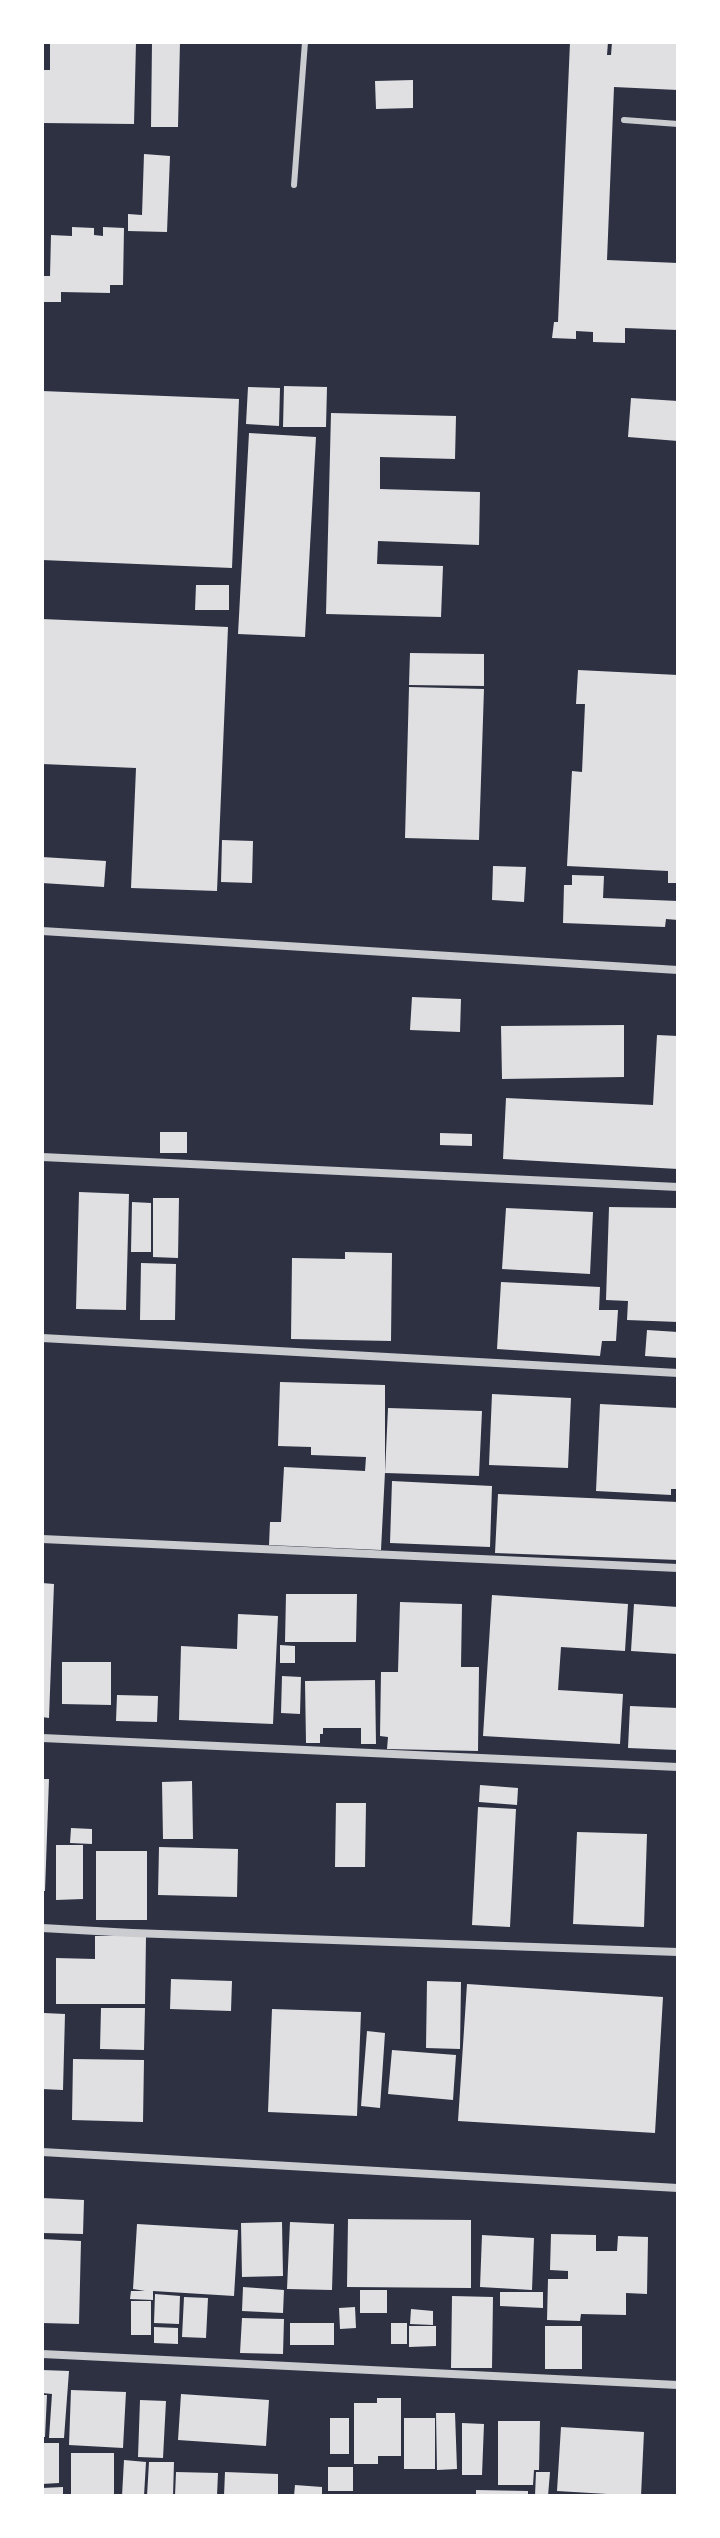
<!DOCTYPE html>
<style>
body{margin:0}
#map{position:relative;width:720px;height:2538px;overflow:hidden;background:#2d3142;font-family:Quicksand,sans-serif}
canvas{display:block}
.frame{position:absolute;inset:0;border:44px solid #fff;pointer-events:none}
</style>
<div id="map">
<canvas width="720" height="2538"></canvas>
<div class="frame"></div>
</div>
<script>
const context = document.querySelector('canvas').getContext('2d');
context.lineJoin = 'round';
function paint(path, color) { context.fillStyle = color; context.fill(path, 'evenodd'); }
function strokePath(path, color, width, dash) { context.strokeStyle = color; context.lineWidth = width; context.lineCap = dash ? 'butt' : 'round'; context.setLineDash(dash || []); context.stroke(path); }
paint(new Path2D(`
 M50,42H136L134,124L42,123V70H50Z
 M152,42H180L178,127H151Z
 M570,42H608L607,55H611L612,42H678V90L614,87L607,260L678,263V330L625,328V343L593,342V332L576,331V339L552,338L554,322H558Z
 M413,80V108L376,109L375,81Z
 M144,154L170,156L167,232L128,231V214L142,215Z
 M72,227L94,228V235L103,236V227L124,228L123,285H110V293L61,292V302H42V276H50L51,235L72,236Z
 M284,386L327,387L326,427H283Z
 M248,387L280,388L279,426L246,424Z
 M42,391L239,399L232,568L42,560Z
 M631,398L678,401V441L628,437Z
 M331,413L456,416L455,459L380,457V489L480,492L479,545L378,541L377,564L443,566L441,617L326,614Z
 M249,433L316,437L305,637L238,634Z
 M196,585H229V610H195Z
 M42,619L228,627L217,891L131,888L136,768L42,764Z
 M410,653L484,654V686L409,685Z
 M578,670L678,675V883H668V871L567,866L572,771L582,772L585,704H576Z
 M409,687L484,689L479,840L405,838Z
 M222,840L253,841L252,883L221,882Z
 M42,857L106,861L104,887L42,883Z
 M493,866L526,867L524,902L492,900Z
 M572,875L604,876L603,898L678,901V920L666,919L665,927L563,923L564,885H572Z
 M412,997L461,999L460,1032L410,1030Z
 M624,1025V1077L502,1079L501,1026Z
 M657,1035L678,1036V1169L503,1159L506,1098L653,1105Z
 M160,1132H187V1153H160Z
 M440,1133L472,1134V1146L440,1145Z
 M79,1192L129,1194L126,1310L76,1309Z
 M153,1198H179L178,1258L153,1257Z
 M132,1202L151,1203V1252H131Z
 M609,1207L678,1208V1322L627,1320L628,1301L606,1300Z
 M506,1208L593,1212L590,1274L502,1269Z
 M345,1252L392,1253L391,1341L291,1339L292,1258L345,1259Z
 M141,1263L176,1264L175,1320H140Z
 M501,1282L600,1287L599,1310H618L616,1341H602L600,1356L497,1349Z
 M647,1330L678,1332V1358L645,1356Z
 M280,1382L385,1385V1472L381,1550L269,1545L270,1522H281L284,1467L365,1471L366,1457L311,1455V1447L278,1446Z
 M492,1394L571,1398L568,1468L489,1465Z
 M600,1404L678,1408V1489H671V1495L596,1491Z
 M388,1408L482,1411L479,1476L385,1473Z
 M392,1481L492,1486L490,1547L390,1543Z
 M498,1494L678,1502V1560L495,1553Z
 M42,1583L54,1584L49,1718L42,1717Z
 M286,1594H357L356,1642H285Z
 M492,1595L628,1604L625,1651L561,1647L558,1690L623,1694L620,1744L483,1736Z
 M400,1602L462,1604L461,1667H479L478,1751L387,1749L388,1737L380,1736L381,1672H398Z
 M634,1604L678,1607V1654L631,1651Z
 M238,1614L278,1616L273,1724L179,1720L181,1646L237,1649Z
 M280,1645L295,1646V1663H280Z
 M62,1662H111V1705L62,1704Z
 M282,1676L301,1677L300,1714L281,1713Z
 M375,1680L376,1744H361V1728H323V1734H320V1743H306L305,1681Z
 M117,1695L158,1696L157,1722L116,1721Z
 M630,1706L678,1708V1750L628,1748Z
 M42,1779H49L45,1891H42Z
 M192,1781L193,1839H163L162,1782Z
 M480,1785L518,1788L517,1805L479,1802Z
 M336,1803H366L365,1867H335Z
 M478,1807L516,1809L510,1927L472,1925Z
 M71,1828L92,1829V1844L70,1843Z
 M577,1832L647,1834L644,1927L573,1924Z
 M56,1845H83V1899L56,1900Z
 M159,1847L238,1849L237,1897L158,1895Z
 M96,1851H147V1920H96Z
 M95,1936H146L145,2004H56V1958L95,1959Z
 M171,1979L232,1981L231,2011L170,2009Z
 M427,1981L461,1982L460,2049L426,2048Z
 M467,1984L663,1997L655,2133L458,2121Z
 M101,2008H145L144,2050L100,2049Z
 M272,2009L361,2012L357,2116L268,2112Z
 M44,2013L65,2014L63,2090L42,2089Z
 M367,2031L385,2033L380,2108L361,2106Z
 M392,2050L456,2055L453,2100L388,2094Z
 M73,2059L144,2060L143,2122L72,2120Z
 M42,2198L84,2200L83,2234L42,2233Z
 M348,2219L471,2220V2288L347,2287Z
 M282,2222L283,2276L242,2277L241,2223Z
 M290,2222L334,2224L332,2290L287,2289Z
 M137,2224L238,2230L234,2296L153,2291V2300L130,2299L131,2291H145L133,2289Z
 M551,2234L596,2235V2251H617L618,2236L648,2237L647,2294L626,2293V2315L581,2314L580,2321L547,2320L548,2279H568V2271L550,2270Z
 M482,2235L534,2238L532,2290L480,2287Z
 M42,2239L81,2241L79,2324L42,2323Z
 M243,2287L284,2290L283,2313L242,2311Z
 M360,2290H387V2313H360Z
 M500,2292H543V2308L500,2306Z
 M155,2294L180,2296L179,2324L154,2323Z
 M452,2296L493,2297L492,2368H451Z
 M184,2297L208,2298L206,2338L182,2337Z
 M131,2301H151V2335H131Z
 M355,2307L356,2328L340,2329L339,2308Z
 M411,2309L433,2311V2325L410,2324Z
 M242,2318L284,2319L283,2354L240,2353Z
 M290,2323H334V2345H290Z
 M391,2323H407V2344H391Z
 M409,2326H436V2346L409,2347Z
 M545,2326H582V2369H545Z
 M154,2327L178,2328V2344L154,2343Z
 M42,2370L69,2371L64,2438H49L52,2394L42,2393Z
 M71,2390L126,2392L123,2448L69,2445Z
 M181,2394L269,2400L266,2446L178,2440Z
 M42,2395H47L45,2437H42Z
 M377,2398H401V2456H378V2464H354V2403H377Z
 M140,2400L166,2401L163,2458L138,2457Z
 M436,2413H455L457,2469L437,2470Z
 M330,2418H349V2454H330Z
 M404,2418H435V2469H404Z
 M498,2421H540L539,2470H534L533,2485H498Z
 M462,2423L484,2424L482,2475H462Z
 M561,2427L644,2432L641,2496L557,2491Z
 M42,2443H59V2483L42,2484Z
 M71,2453H114V2496H71Z
 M124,2460L146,2462L144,2496H122Z
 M149,2462H174L173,2496H147Z
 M328,2467H353V2491H328Z
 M176,2472L218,2473L217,2496H175Z
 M225,2472L278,2474V2496H224Z
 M536,2472H550L548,2496H535Z
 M295,2485L322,2487V2496H294Z
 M63,2487V2496H42V2488Z
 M476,2490L528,2491V2496H476Z`), '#e0e0e3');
strokePath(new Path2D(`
 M624,120L678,124
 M294,185L305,42`), '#caccd0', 6);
strokePath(new Path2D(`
 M42,931L678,970
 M42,1157L678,1187
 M42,1338L678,1373
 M42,1539L678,1568
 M42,1738L678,1767
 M42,1928L132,1933L678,1952
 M42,2152L678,2188
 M42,2354L678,2385`), '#caccd0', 8);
</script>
